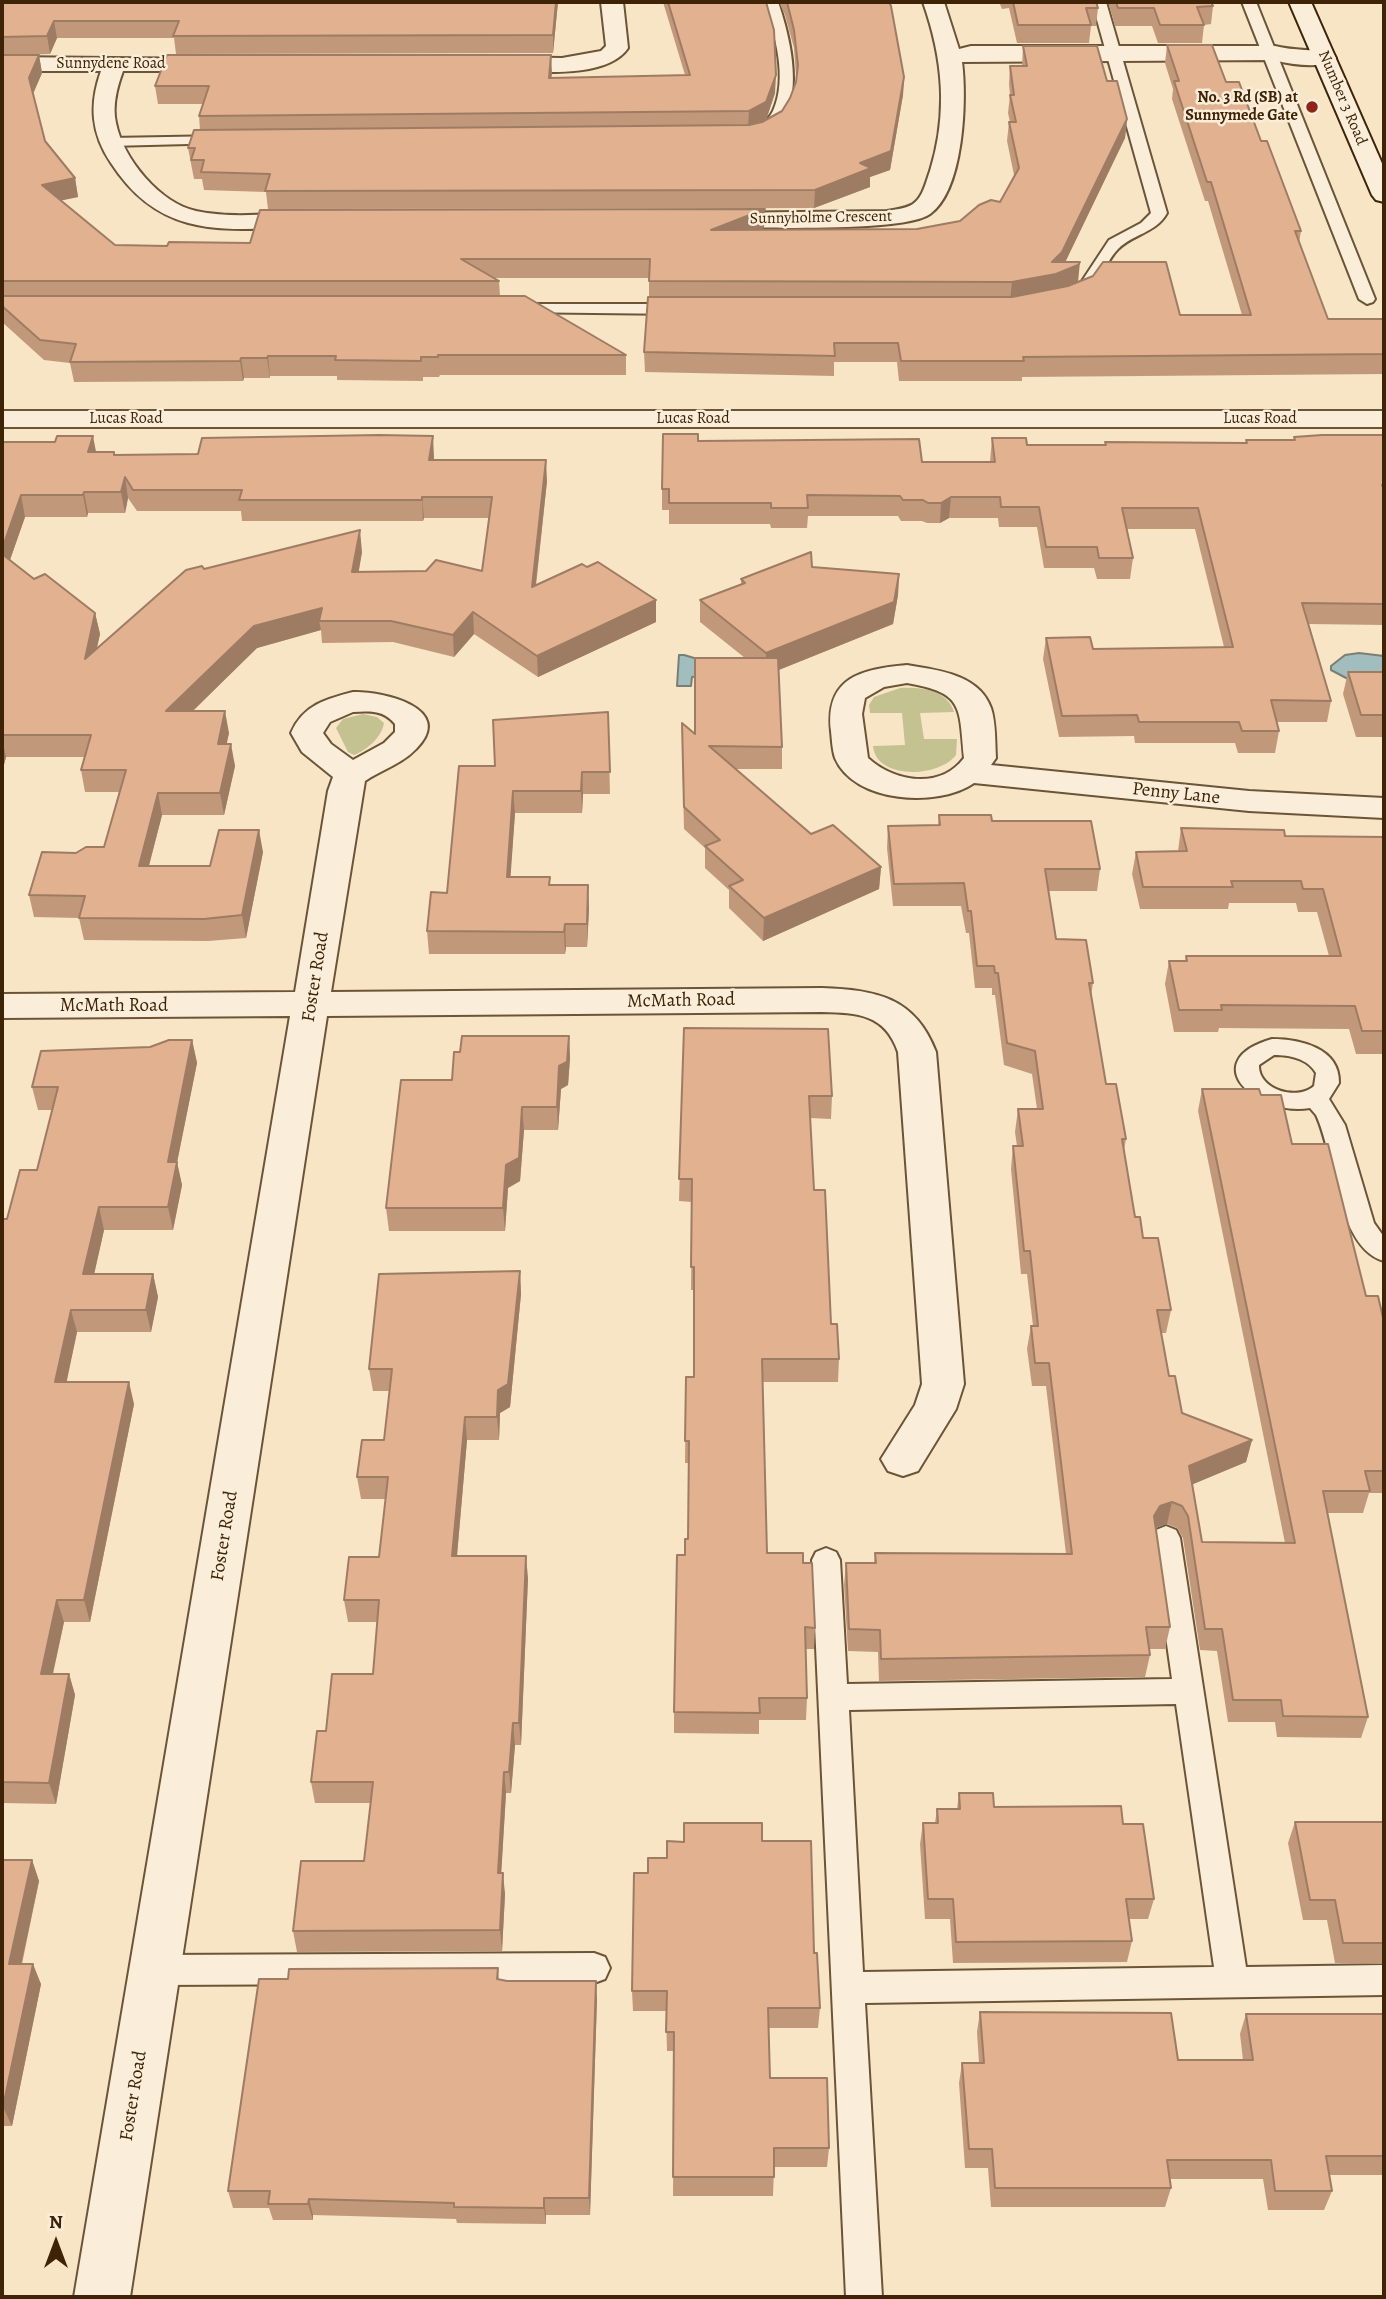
<!DOCTYPE html>
<style>
body{margin:0}
#map{position:relative;width:1386px;height:2299px;overflow:hidden;background:#f7e5c6;font-family:Alegreya,serif}
canvas{display:block}
.frame{position:absolute;inset:0;border:4px solid #3e2307;pointer-events:none}
.north{position:absolute;left:21px;top:2208px;width:70px;height:70px;-webkit-text-stroke:5px #faeeda;paint-order:stroke;rotate:0deg;font-size:19px;font-weight:700;line-height:28px;text-align:center;color:#3e2307}
.north::after{content:'';display:block;margin:auto;width:24px;height:32px;background:#3e2307;clip-path:polygon(50% 0,100% 100%,50% 72%,0 100%)}
</style>
<div id="map">
<canvas width="1386" height="2299"></canvas>
<div class="frame"></div>
<div class="north">N</div>
</div>
<script>
const context = document.querySelector('canvas').getContext('2d');
context.lineJoin = 'round';
function paint(path, color) { context.fillStyle = color; context.fill(path, 'evenodd'); }
function strokePath(path, color, width, dash) { context.strokeStyle = color; context.lineWidth = width; context.lineCap = dash ? 'butt' : 'round'; context.setLineDash(dash || []); context.stroke(path); }
function write(font, color, halo, rows, align = 'center') {
  context.font = font + ' Alegreya,serif'; context.lineWidth = 5; context.setLineDash([]); context.textBaseline = 'middle'; context.strokeStyle = halo; context.fillStyle = color; for (const [text, x, y, turn = 0] of rows) {
    context.save(); context.translate(x, y); context.rotate((+turn || 0) * Math.PI / 180); context.textAlign = isNaN(turn) ? turn : align; if (halo) context.strokeText(text, 0, 0); context.fillText(text, 0, 0); context.restore();
  }
}
paint(new Path2D(`
 M900,688C920,687 947,689 954,712L920,713L924,739H957L956,755C939,778 876,780 873,746L905,745L902,713H870L869,705L874,697Z
 M363,714L377,717L384,723C382,737 367,750 354,755L348,752L336,728L343,719Z`), '#c4c290');
const water = new Path2D(`
 M1359,653L1384,656V673L1375,672L1348,679L1331,670V666L1345,655Z
 M679,655H684L718,665L711,675L692,677L691,686H677Z`);
paint(water, '#a1bdbe');
strokePath(water, '#797f75', 2);
const lane = new Path2D(`
 M764,2H778C791,39 812,124 757,138L750,134C757,126 768,122 773,111C788,78 775,34 764,2Z
 M1092,2H1106L1167,213C1156,233 1133,234 1118,249C1102,265 1100,293 1075,299L1067,294L1082,281L1109,240L1141,223L1151,213Z
 M1242,2H1256L1375,299L1373,302L1367,304L1359,299Z
 M224,136L229,137L231,140L229,143L110,146L103,142L110,138Z
 M513,304H680L688,309L680,314L507,312L505,309L507,306Z
 M1272,1039C1300,1039 1340,1048 1339,1083L1329,1099L1345,1125L1374,1223L1384,1237V1261C1337,1248 1335,1154 1316,1115L1310,1108C1257,1117 1195,1061 1272,1039ZM1274,1055C1290,1055 1308,1059 1316,1073L1314,1086C1297,1101 1258,1090 1259,1065Z
 M1166,1526L1176,1530L1180,1538L1246,1967L1384,1965V1995L865,2003L882,2297H846L812,1560L816,1552L826,1548L836,1552L840,1560L847,1684L1172,1679L1152,1538L1156,1530ZM1176,1704L1214,1967L863,1972L849,1710Z
 M594,1953L605,1957L610,1968L605,1979L594,1983L155,1985L144,1981L139,1970L144,1959L155,1955Z`);
const street = new Path2D(`
 M601,2H623L628,48C606,80 534,71 499,71L491,69L488,64L491,59L499,57L562,58L601,51L606,46Z
 M923,2H944L959,49L971,46H1275C1294,51 1314,49 1333,53L1336,58L1333,63C1314,67 1292,65 1274,60L962,62C967,99 964,190 930,214C904,233 752,227 712,227L703,225L700,220L703,215L712,213L887,211C896,209 905,209 913,204C923,197 926,182 930,171C948,113 943,59 923,2Z
 M2,57L223,59L226,64L223,69L215,71H123C117,87 112,106 116,123C123,159 160,203 196,211C233,219 272,213 309,213L318,215L321,220L318,225L309,227C227,229 162,242 111,163C91,133 89,105 101,71H2Z
 M2,411H1384V427H2Z
 M907,665C937,670 979,674 991,708C996,723 995,743 996,758L991,765L1249,791L1384,798V818L1249,811L974,783C938,808 854,803 835,758C832,749 832,740 831,731C825,677 862,669 907,665ZM907,683C964,693 959,706 964,758C940,790 894,782 868,758L862,714L865,698L884,687Z
 M353,692C382,691 457,708 416,749C402,764 381,770 365,781L331,992L822,988C876,990 915,997 936,1052L964,1384L956,1409L918,1471L903,1476L888,1471L881,1459L915,1405L922,1384L898,1052C885,1014 858,1013 822,1012L327,1016L130,2297H74L290,1016L2,1018V994L295,992L328,791L333,777L302,752L291,733C303,705 326,699 353,692ZM353,712C370,711 384,710 395,724V732L384,743L353,760L331,744L323,733L330,722Z`);
const secondary = new Path2D(`
 M1289,2H1311L1384,168V202L1376,200L1372,195Z`);
strokePath(lane, '#6c5437', 4);
strokePath(street, '#6c5437', 4);
strokePath(secondary, '#3e2307', 4);
paint(lane, '#faeeda');
paint(street, '#faeeda');
paint(secondary, '#faeeda');
paint(new Path2D(`
 M2,2H558L553,53L176,54L174,38H57L50,54L13,55H39L42,73L33,94L45,141L75,178L78,197L61,200L115,245L167,246L764,228L761,229H917L960,221L1000,202L1014,175L1007,141L1009,122H1010L1008,113L1010,95L1009,84L1010,66H1022L1023,46L1107,81L1127,119L1125,138L1065,262L1078,282L1180,315H1242L1208,201H1205L1172,99L1173,89L1165,63L1167,45L1226,82L1261,141L1301,231L1299,243L1328,319H1384V374L1022,377V381H899L897,362H834V376L645,372L644,352L649,297V278H494L499,281L500,296L626,355V375H440L439,377H423V381L337,380V376H270V378H244L243,381L74,382L70,363L44,360L2,322Z
 M663,2H766L775,93L766,120L782,111L790,98L796,82V75L794,48L785,15L779,2H889L904,77L903,95L890,170L870,177V187L814,208L268,209L266,192L204,190L202,179H194L188,148L200,130L199,116L203,104H158L155,86L552,73L551,78L685,75Z
 M999,2H1096L1098,8L1096,26H1091L1089,43H1017L1009,8L1002,9Z
 M1108,2H1211L1213,6L1211,24L1204,25L1202,43H1158L1152,26H1115Z
 M1384,435V625L1309,624L1331,701L1327,722H1277L1279,731L1275,753H1238L1235,743H1135L1134,736L1059,737L1043,659L1046,638L1093,649L1224,647L1195,529H1127L1133,558L1130,579H1097L1094,568H1044L1037,527H999L998,518H949L940,523H927L922,521H901L898,516H808L807,528H771L770,524H669V510H662V489L698,441L922,462H990L992,438L1027,445H1105V442L1246,443V440H1294V437Z
 M2,442L115,455L434,457V460L547,481L536,586L587,567L656,600V622L538,677L474,634L454,657L393,642L322,643L321,630L257,648L193,711L229,733L226,744L235,766L224,815H162L149,866H210L263,852L246,938L208,941L84,940L79,918L34,917L29,895L76,853L104,847L119,792H85L81,770L84,757H6L2,772ZM128,498L137,511H241L242,521H423L424,518H489L482,571L358,572L362,552L204,569L96,650L100,634L95,613L34,579L10,560L25,517H87L88,513H125Z
 M812,567L899,574L898,595L893,624L779,670L782,747V769H735L811,834L881,867L879,889L763,941L729,908V890L705,868V848L684,829L682,745L695,734L745,658L700,622V600L741,585V579Z
 M1348,672H1384V737H1356L1343,694Z
 M608,712L610,794H583L582,813H515L510,877L550,885L589,908L587,947H566L565,954H429L427,931L447,893L495,766Z
 M939,815L992,821L1100,869L1097,891H1048L1056,939L1093,983L1091,996L1106,1084L1126,1139L1124,1150L1135,1217L1171,1310L1166,1333H1161L1169,1376L1182,1413L1252,1440L1246,1462L1192,1484L1202,1542L1285,1543L1198,1111L1202,1089L1261,1095L1292,1144L1366,1296L1384,1322V1493H1369L1363,1513H1327L1368,1717L1361,1738L1277,1737L1275,1722H1228L1217,1651L1200,1650L1183,1538L1177,1528L1167,1524L1156,1527L1170,1627L1165,1649H1149L1150,1655L1145,1677L879,1681L878,1652L848,1651L844,1585L846,1563H874L875,1553L1066,1554L1046,1386H1032L1027,1349L1031,1326H1033L1027,1274H1021L1011,1169L1013,1146H1017L1015,1132L1018,1109H1037L1032,1074L1004,1065L995,995H992V988H975L969,933H966L961,906H893L887,848L888,826L938,825Z
 M1181,828L1285,836L1384,837V1054H1356L1349,1029L1219,1028L1218,1032H1174L1165,984L1169,961H1185L1186,956H1329L1317,912H1298L1296,903H1229L1228,909H1140L1132,874L1136,852L1178,851Z
 M684,1028L832,1096L831,1119L810,1118L814,1190L831,1324L839,1359L838,1382H762L767,1553L803,1563L815,1628L814,1649H806L807,1698L806,1720H759V1734L674,1733V1712L685,1555L688,1539L689,1463H685L686,1377H694V1290H691L692,1202L679,1201Z
 M569,1036L570,1058L568,1085L561,1089L558,1130H524L520,1181L508,1188L505,1231H389L386,1208L452,1080L460,1052Z
 M192,1040L197,1063L177,1163L182,1185L173,1230H104L94,1274H153L158,1297L151,1332H77L66,1382L134,1404L90,1622H64L53,1674H69L75,1695L56,1804L2,1803V1219H7L37,1170L53,1110H38L32,1087L150,1047Z
 M520,1271L521,1294L510,1407L500,1413L499,1440H467L457,1556L528,1578L521,1745H515L511,1793H506L501,1873L505,1894L502,1951L297,1952L293,1931L364,1861L371,1803H315L311,1782L326,1731L373,1674L377,1622H348L344,1600L379,1557L386,1499H361L357,1477L384,1440L390,1391H373L369,1369Z
 M959,1793L994,1807L1123,1824L1154,1899L1148,1919H1129L1132,1941L1127,1962L953,1963L950,1919H925L920,1844L923,1823H935L937,1809H957Z
 M1295,1822H1384V1964L1335,1963L1327,1920H1303L1288,1843Z
 M762,1841L814,1953L820,2008L818,2028H769L770,2078L829,2148L827,2167H774L773,2196H673L674,2051H667L666,2011H633L632,1991L648,1873L667,1858L684,1842Z
 M2,1860H32L39,1881L22,1964L41,1984L12,2126H2Z
 M498,1968L499,1980L597,1999L590,2215H546V2224L457,2223L456,2219L313,2215V2220H273L269,2208H233L228,2191L288,1979Z
 M980,2012L1178,2060H1243L1240,2034L1246,2014H1384V2175H1329L1332,2191L1324,2210H1268L1263,2179H1170L1171,2188L1165,2207H991L988,2168H965L959,2083L962,2063H979L977,2032Z`), '#c2987b');
paint(new Path2D(`
 M556,2H558L553,53V35Z
 M54,21L57,38L50,54L47,36Z
 M39,55L42,73L32,96L29,78Z
 M551,55L552,73L549,96V78Z
 M776,75L775,93L766,120L748,129L749,111Z
 M904,77L903,95L890,170L870,177V187L814,208L815,190L860,163Z
 M1127,119L1125,138L1060,273L1080,262L1078,282L1076,285L1010,301L1012,282L1052,262Z
 M75,178L78,197L45,204L42,185Z
 M765,209L764,228L711,249V230Z
 M268,356L270,376V378L267,358Z
 M241,358L244,378L243,381L240,361Z
 M93,436L97,457L88,452Z
 M433,436L434,457L430,481L429,460Z
 M546,460L547,481L533,609L532,587Z
 M125,477L128,498L125,513L121,492Z
 M84,492L88,513L87,517L83,495Z
 M21,495L25,517L5,574L2,560V549Z
 M422,497L424,518L423,521L422,500Z
 M951,497L949,518L940,523L941,503Z
 M360,530L362,552L355,594L352,572Z
 M899,574L898,595L893,624L766,675V653Z
 M656,600V622L538,677L537,656Z
 M322,608L319,621L321,630L257,648L170,733L166,711L254,626Z
 M473,612L474,634L454,657L453,635Z
 M95,613L100,634L90,681L85,659Z
 M225,711L229,733L222,766L218,744Z
 M2,739L6,757L2,772Z
 M231,744L235,766L224,815L220,793Z
 M582,772L583,794L582,813L581,791Z
 M513,791L515,813L509,899L507,877Z
 M158,793L162,815L143,888L139,866Z
 M259,830L263,852L246,938L242,915Z
 M881,867L879,889L763,941L764,918Z
 M588,885L589,908L587,947V924Z
 M565,924L566,947L565,954L564,932Z
 M569,1036L570,1058L568,1085L561,1089L558,1130L557,1107L559,1066Z
 M192,1040L197,1063L177,1162L182,1185L173,1230L168,1207V1162Z
 M522,1107L524,1130L520,1181L508,1188L505,1231L503,1208L506,1165Z
 M99,1207L104,1230L89,1297L83,1274Z
 M520,1271L521,1294L510,1407L500,1413L499,1440L497,1417L498,1390Z
 M153,1274L158,1297L151,1332L146,1310Z
 M71,1310L77,1332L62,1404L55,1382Z
 M129,1382L134,1404L90,1622L84,1600Z
 M465,1417L467,1440L455,1578L452,1556Z
 M1252,1440L1246,1462L1184,1488L1189,1466Z
 M1172,1502L1167,1524L1155,1528L1154,1516L1160,1506Z
 M526,1556L528,1578L521,1745L519,1723Z
 M57,1600L64,1622L48,1695L41,1674Z
 M69,1674L75,1695L56,1804L49,1783Z
 M513,1723L515,1745L511,1793L509,1772Z
 M504,1772L506,1793L500,1894L498,1873Z
 M32,1860L39,1881L17,1984L9,1964Z
 M503,1873L505,1894L502,1951L500,1930Z
 M33,1964L41,1984L12,2126L3,2107Z
 M596,1981L597,1999L590,2215L589,2198Z
 M544,2198L546,2215V2224L544,2208Z
 M309,2199L313,2215V2220L308,2204Z`), '#9e7c64');
const building = new Path2D(`
 M2,2H556L553,35L173,36L179,21H54L47,36L2,37Z
 M668,2H766L774,30L776,75L766,102L749,111L199,116L209,86H155L167,55H551L549,78L690,75Z
 M787,2H889L891,6L904,77L891,151L860,163L871,168L815,190L265,191L270,174L201,172L204,160H191L195,148H188L194,130L749,125L762,122L782,111L790,98L796,82L798,65L794,30Z
 M1013,2H1096L1098,8H1086L1091,25H1018Z
 M1116,2H1211L1213,6L1197,7L1204,25H1160L1154,8H1118Z
 M1167,45H1212L1226,82H1239L1261,141H1267L1301,231H1295L1328,319H1384V354L1023,357L1024,361H901L898,343H834L835,356L644,352L648,297H1012L1068,286L1093,276L1103,262H1166L1180,315H1251L1211,182H1207L1174,81H1179Z
 M1023,46H1097L1107,81H1117L1127,119L1062,252L1052,262H1080L1078,265L1056,274L1012,282L649,281L650,259H461L499,281H2V55H39L29,78L45,141L75,178L42,185L115,245L167,246L169,242L250,243L260,210L765,209L711,230L917,229L960,221L979,205L991,200L1000,202L1019,168L1009,122H1016L1010,95H1014L1010,66H1027Z
 M2,296H525L626,355H438V357H421V361L335,360L336,356H268L267,358H241L240,361L70,362L76,344L40,340L2,306Z
 M663,434H698V441L919,439L922,462H995L992,438H1026L1027,445H1106L1105,442L1247,443L1246,440H1295L1294,437L1322,435H1384V485H1382L1384,490V604L1302,603L1331,701L1271,700L1279,731H1242L1239,722H1139L1137,715L1062,716L1046,638L1090,637L1093,649L1233,647L1198,508H1122L1133,558H1099L1097,547H1046L1039,507H1001L1000,497H951L941,503H928L923,500H903L900,496L807,495L808,508H771V503H669V489H662Z
 M379,435L433,436L429,460H546L532,587L582,564L587,567L598,562L656,600L537,656L473,612L453,635L391,621H319L322,608L254,626L166,711H225L218,744H231L220,793H158L139,866H210L219,830H259L242,915L204,919L79,918L85,896L29,895L42,852L76,853L86,847H104L126,770H81L91,735H2V554L34,579L45,574L95,613L85,659L186,570L202,566L204,569L360,530L352,572L426,571L436,560L482,571L492,497H422V500H239L242,490H133L125,477L121,492H84L83,495H21L2,549V442H55L57,436H93L88,452H114V455L198,454L202,438Z
 M811,552L812,567L899,574L894,602L766,653L700,600L745,583L741,579Z
 M695,658H778L782,747L709,746L811,834L833,825L881,867L764,918L729,886L743,880L705,846L720,840L684,807L682,723L695,734Z
 M1348,672H1384V715H1361Z
 M608,712L610,772H582L581,791H513L507,877H550L549,885H588L587,924H565L564,932L427,931L431,892L447,893L459,766H495L493,720Z
 M939,815H991L992,821H1091L1100,869H1045L1056,939L1086,940L1093,983H1089L1106,1084H1116L1126,1139H1122L1135,1217H1140L1143,1238H1158L1171,1310H1157L1169,1376H1175L1182,1413L1252,1440L1189,1466L1202,1542L1295,1543L1202,1089H1259L1261,1095H1281L1292,1144H1328L1366,1296H1378L1384,1322V1471H1365L1370,1491H1323L1368,1717L1283,1716L1281,1700H1233L1222,1629H1205L1188,1516L1182,1506L1172,1502L1160,1506L1154,1516L1170,1627H1146L1150,1655L881,1659L880,1630L849,1629L846,1563H876L875,1553L1072,1554L1049,1363H1035L1031,1326H1038L1030,1251H1024L1013,1146H1023L1018,1109H1043L1035,1051L1007,1043L998,973H995L994,966H977L971,911H968L964,883L894,884L888,826L940,825Z
 M1181,828L1284,830L1285,836L1384,837V1031H1362L1355,1006L1221,1005L1222,1010H1179L1169,961H1187L1186,956H1341L1323,889H1303L1301,881H1231L1233,887H1143L1136,852L1187,851Z
 M684,1028L828,1029L832,1096H809L814,1190H825L831,1324H837L839,1359H762L767,1553H803V1563H812L815,1628L805,1627L807,1698H759L760,1713L674,1712L677,1555H685V1539H688L689,1441H685L686,1377H694V1267H691L692,1179H679Z
 M462,1036H569L567,1062L559,1066L557,1107H522L519,1158L506,1165L503,1208H386L401,1080H452L454,1052H460Z
 M169,1040H192L168,1162H177L168,1207H99L83,1274H153L146,1310H71L55,1382H129L84,1600H57L41,1674H69L49,1783L2,1782V1219H7L20,1170H37L58,1087H32L41,1051L150,1047Z
 M520,1271L508,1384L498,1390L497,1417H465L452,1556H526L519,1723H513L509,1772H504L498,1873H503L500,1930L293,1931L301,1861H364L373,1782H311L317,1731H326L332,1674H373L379,1600H344L349,1557H379L388,1477H357L362,1440H384L392,1369H369L379,1274Z
 M959,1793H993L994,1807L1121,1806L1123,1824H1143L1154,1899H1126L1132,1941L956,1942L953,1899H928L923,1823H938L937,1809H960Z
 M1295,1822H1384V1943H1343L1335,1900H1310Z
 M684,1823H762V1841H811L814,1953H817L820,2008H768L770,2078H827L829,2148H774V2177H673L674,2032H666L667,1991H632L634,1873H648V1858H667V1841L684,1842Z
 M2,1860H32L9,1964H33L3,2107H2Z
 M498,1968L497,1979L507,1981H596L589,2198H544V2208L454,2207V2203L309,2199L308,2204H268L270,2191H228L259,1979H288L289,1969Z
 M980,2012L1171,2013L1178,2060H1253L1246,2014H1384V2156H1326L1332,2191H1275L1271,2160H1167L1171,2188H995L992,2149H969L962,2063H984Z`);
paint(building, '#e2b18f');
strokePath(building, '#9e7c64', 2);
for (const [x, y, r, color] of [
 [1312,107,7,"#8f2418"]
]) { const dot = new Path2D(); dot.arc(x, y, r, 0, 2 * Math.PI); context.fillStyle = color; context.fill(dot); strokePath(dot, '#faeeda', 2.5); }
write('16px', '#3e2307', '#faeeda', [
 ["Sunnydene Road",111,64],
 ["Number 3 Road",1342,98,67],
 ["Sunnyholme Crescent",821,218,-1],
 ["Lucas Road",126,419],
 ["Lucas Road",693,419],
 ["Lucas Road",1260,419]
]);
write('bold 16px', '#3e2307', '#faeeda', [
 ["No. 3 Rd (SB) at",1298,98],
 ["Sunnymede Gate",1298,116]
], 'right');
write('19px', '#3e2307', '#faeeda', [
 ["Penny Lane",1176,794,6],
 ["Foster Road",316,977,-81],
 ["McMath Road",681,1001,-1],
 ["McMath Road",114,1006],
 ["Foster Road",225,1536,-81],
 ["Foster Road",134,2096,-81]
]);
</script>
